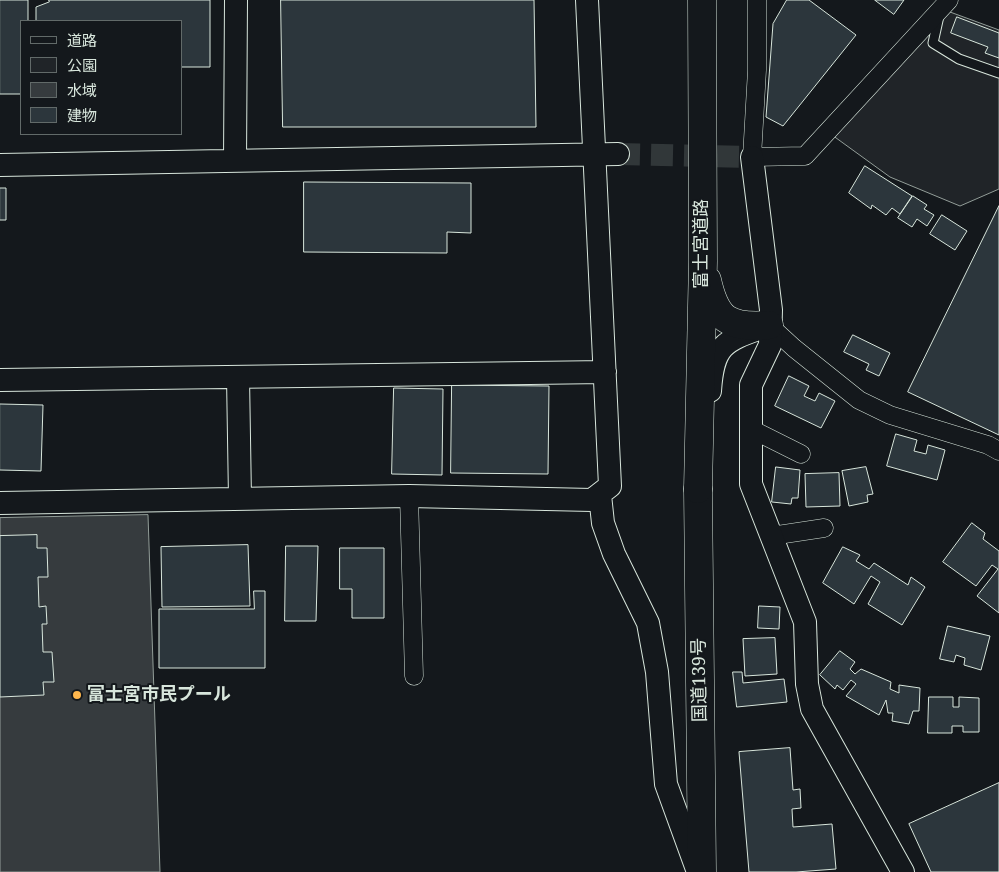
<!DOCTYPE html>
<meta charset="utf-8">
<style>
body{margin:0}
#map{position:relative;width:999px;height:872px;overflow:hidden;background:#14181c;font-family:"Noto Serif","Noto Sans JP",serif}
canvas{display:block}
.legend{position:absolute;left:20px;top:20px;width:162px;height:115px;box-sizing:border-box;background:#14181c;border:1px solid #626a69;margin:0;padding:6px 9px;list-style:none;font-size:15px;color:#d8e6dc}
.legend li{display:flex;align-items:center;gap:10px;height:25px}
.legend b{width:25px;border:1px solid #626a69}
</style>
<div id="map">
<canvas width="999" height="872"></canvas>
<ul class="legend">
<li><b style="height:6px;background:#14181c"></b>道路</li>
<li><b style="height:14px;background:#202428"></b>公園</li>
<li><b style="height:14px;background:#363b3e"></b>水域</li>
<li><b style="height:14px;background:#2c363c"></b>建物</li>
</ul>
</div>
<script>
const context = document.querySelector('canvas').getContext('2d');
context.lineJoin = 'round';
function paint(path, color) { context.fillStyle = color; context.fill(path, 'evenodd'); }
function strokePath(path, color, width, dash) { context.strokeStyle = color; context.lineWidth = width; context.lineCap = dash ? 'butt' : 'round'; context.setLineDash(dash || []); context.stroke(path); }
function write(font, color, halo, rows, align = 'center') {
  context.font = font + ' "Noto Serif","Noto Sans JP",serif'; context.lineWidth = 4; context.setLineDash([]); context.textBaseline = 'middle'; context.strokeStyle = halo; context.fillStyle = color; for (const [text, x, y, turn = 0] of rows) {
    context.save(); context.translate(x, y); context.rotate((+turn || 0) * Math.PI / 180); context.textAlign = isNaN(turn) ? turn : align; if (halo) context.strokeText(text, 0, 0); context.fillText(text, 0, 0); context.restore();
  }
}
const green = new Path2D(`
 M950,12L999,30V189L960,206L890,177L832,135L927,33Z`);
paint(green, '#202428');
strokePath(green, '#939e99', 1);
const water = new Path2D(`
 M148,515L160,872H0V518Z`);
paint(water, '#363b3e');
strokePath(water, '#939e99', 1);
const building = new Path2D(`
 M0,0H28V21H21V94H0Z
 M49,0H210V67H181V21H36V7L49,2Z
 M281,0H534L536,127H283Z
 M787,0H809L856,35L783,126L766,117L773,24Z
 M875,0H904L894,14Z
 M957,17L999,33V58L985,53L988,47L951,33Z
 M865,166L912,196L900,214L892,208L886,215L872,205L871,209L849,193Z
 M304,182L471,183V233L447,232V253L304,252Z
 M0,188H6V220H0Z
 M913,196L927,205L924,209L934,215L927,226L917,219L912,227L898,218Z
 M999,206V435L908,392Z
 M942,215L967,231L955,250L930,234Z
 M853,335L890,353L879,376L866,370L869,364L844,352Z
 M789,376L809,386L804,396L815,401L819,393L835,401L821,428L775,406Z
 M452,385L549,386L548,474L451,473Z
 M394,388L443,389L442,475L392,474Z
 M0,404L43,405L41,471L0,470Z
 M896,434L917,440L914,451L926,454L928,445L945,450L937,480L887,466Z
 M776,467L800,470L798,498H792L791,504L772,502Z
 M866,467L873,494L867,495L868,502L849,506L842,471Z
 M839,473L840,506L806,507L805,474Z
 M972,523L985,533L983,539L999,551V613L977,596L998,569L992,565L976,586L943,562Z
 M37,535V548H47L48,577H38L39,607L46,606L47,624H42L43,652H52L54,682H43L44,695L0,697V536Z
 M248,545L250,606L162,607L161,547Z
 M286,546H318L316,621H285Z
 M843,547L860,555L856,561L869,569L874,563L908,585L911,577L925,587L902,625L868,604L880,582L871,576L854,604L823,583Z
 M340,548H384V618H352V589H340Z
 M254,591H265V668H159V609H254Z
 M759,606L780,607L779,629L758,628Z
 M948,626L990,636L981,670L964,665L965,658L956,655L954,662L940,659Z
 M775,638L777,674L745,676L743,639Z
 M840,651L855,662L850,669L855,674L861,669L891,682L890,689L899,693V685L920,688L919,711H913L909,724L892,721L893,713H888L886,700L879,715L846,696L856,684L851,680L843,690L837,685L835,689L820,675Z
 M733,672H742L743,683L784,679L787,702L737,707Z
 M929,697H953V707H959V697L979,698V732H963V726H952V733H928Z
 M790,748L793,790L800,789L801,808L792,809L793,827L832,824L836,869L796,872H749L739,752Z
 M999,783V872H931L909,824Z`);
paint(building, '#2c363c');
strokePath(building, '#d8e6dc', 1);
strokePath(new Path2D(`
 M618,154L752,157`), '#313739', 22, [22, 11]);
const service = new Path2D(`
 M939,16L933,43L959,59L999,73`);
const minor = new Path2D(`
 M757,0V70L752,157L805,156L949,0
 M769,325L794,348L859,400L890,415L988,445L999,451
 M751,429L801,454
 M409,496L414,676
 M771,536L824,528`);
const tertiary = new Path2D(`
 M752,157L771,310L770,345L751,385V484L805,622L807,684L812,709L903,872
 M235,161L236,0
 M0,165L618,154
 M238,377L240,499
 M0,380L605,372
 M710,391C713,346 723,341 764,327
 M600,495L603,523L614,554L648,623L657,672L666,784L698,872
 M0,503L409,496L592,500L610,486L587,0`);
const trunk = new Path2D(`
 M698,489L702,872`);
const motorway = new Path2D(`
 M707,280C716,320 728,328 769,325
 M698,489L703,261L702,0`);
strokePath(service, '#d8e6dc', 11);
strokePath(minor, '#d8e6dc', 19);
strokePath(tertiary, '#d8e6dc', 24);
strokePath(trunk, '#d8e6dc', 29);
strokePath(motorway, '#d8e6dc', 29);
strokePath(service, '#14181c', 9);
strokePath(minor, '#14181c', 18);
strokePath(tertiary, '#14181c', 22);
strokePath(trunk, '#14181c', 28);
strokePath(motorway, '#14181c', 28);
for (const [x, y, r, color] of [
 [77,695,5,"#ffb74d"]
]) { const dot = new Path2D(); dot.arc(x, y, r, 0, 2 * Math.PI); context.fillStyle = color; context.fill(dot); strokePath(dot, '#14181c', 2); }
write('18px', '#d8e6dc', '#14181c', [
 ["富士宮道路",702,244,-90],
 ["国道139号",700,680,-91]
]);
write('bold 18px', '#d8e6dc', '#14181c', [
 ["富士宮市民プール",87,695]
], 'left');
</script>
